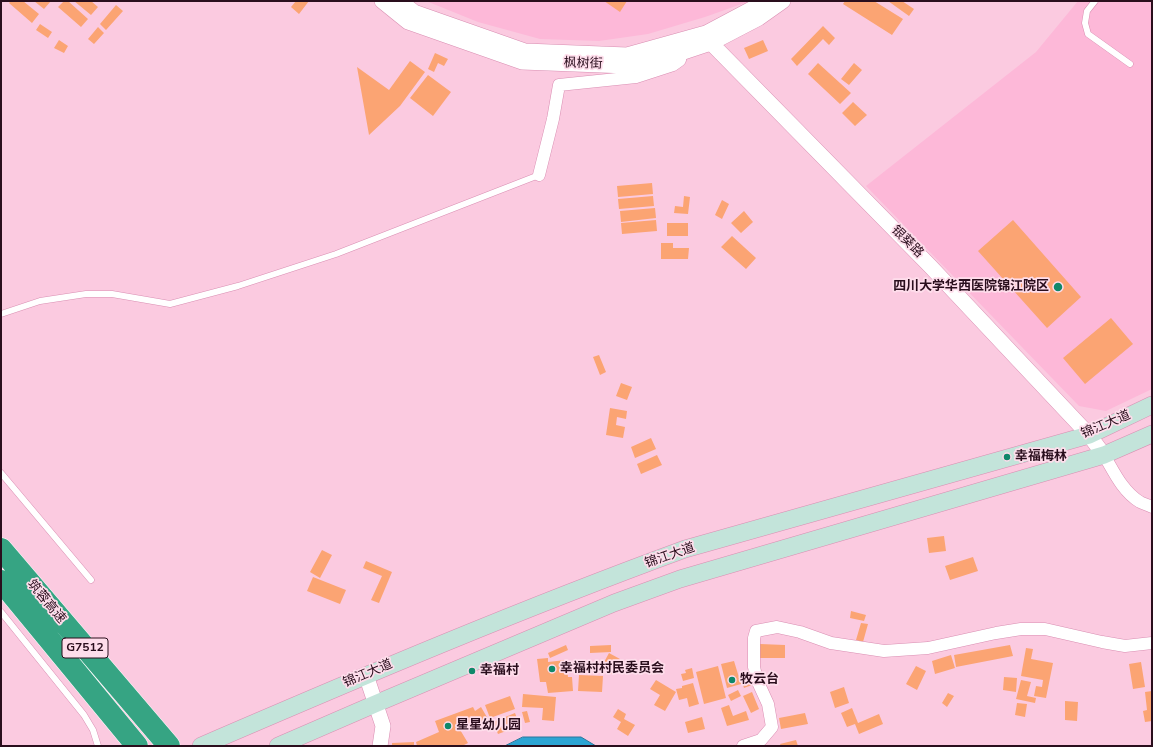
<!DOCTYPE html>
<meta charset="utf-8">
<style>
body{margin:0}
#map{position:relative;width:1153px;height:747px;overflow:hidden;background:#fbcae0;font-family:"Nunito Sans",sans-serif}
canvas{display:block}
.frame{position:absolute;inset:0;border:2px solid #2a0e1d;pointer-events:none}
</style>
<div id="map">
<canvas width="1153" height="747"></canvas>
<div class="frame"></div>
</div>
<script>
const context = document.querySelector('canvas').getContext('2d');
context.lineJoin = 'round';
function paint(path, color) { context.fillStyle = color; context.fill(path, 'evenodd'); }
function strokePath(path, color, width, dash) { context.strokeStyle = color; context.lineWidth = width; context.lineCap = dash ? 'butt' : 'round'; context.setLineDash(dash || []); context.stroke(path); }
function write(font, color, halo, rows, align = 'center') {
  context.font = font + ' "Nunito Sans","Noto Sans SC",sans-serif'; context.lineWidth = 3.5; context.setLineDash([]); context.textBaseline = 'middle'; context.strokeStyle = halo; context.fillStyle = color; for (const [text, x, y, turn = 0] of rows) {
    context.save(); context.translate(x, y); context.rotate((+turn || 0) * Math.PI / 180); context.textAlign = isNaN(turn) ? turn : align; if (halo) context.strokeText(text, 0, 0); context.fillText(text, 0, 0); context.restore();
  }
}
paint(new Path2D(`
 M426,1H750L705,17L648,34L599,41L540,39L478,22Z
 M1078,1H1152V389L1106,411L1079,406L866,186L1036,52Z`), '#fdb8d8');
const water = new Path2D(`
 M523,737H581L596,746H505Z`);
paint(water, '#2ca4d3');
strokePath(water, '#2b779c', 1);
paint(new Path2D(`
 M11,1H23L39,14L32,23L9,3Z
 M34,1H51L44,9Z
 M64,1H68L88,19L81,27L58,7Z
 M74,1H91L98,7L91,15Z
 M296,1H309L299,14L291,7Z
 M604,1H627L620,12Z
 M845,1H874L903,19L892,35L843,4Z
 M888,1H902L914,9L909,16Z
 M116,5L123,11L106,30L100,24Z
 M40,24L52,32L48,38L36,30Z
 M823,26L835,38L829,45L823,39L797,66L791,59Z
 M98,27L104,33L94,44L88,39Z
 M59,40L68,46L64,53L54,48Z
 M763,40L768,51L749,59L744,48Z
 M435,53L448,59L444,66L438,63L434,72L428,69Z
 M410,61L425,72L400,106L369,135L357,67L389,90Z
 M818,63L851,93L840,104L808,74Z
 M854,63L862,70L849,85L841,79Z
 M428,75L451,92L433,116L410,98Z
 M853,102L867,115L855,126L842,113Z
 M652,183L653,194L618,197L617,186Z
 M653,196L654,206L619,209L618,199Z
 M684,196L690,197L688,214L674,213L675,206L683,207Z
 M722,200L729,204L722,219L715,215Z
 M655,208L656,218L621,222L620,211Z
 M744,211L753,222L741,233L731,223Z
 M656,220L657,231L622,234L621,223Z
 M1013,220L1081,297L1047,328L978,251Z
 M667,223H688V236H667Z
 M732,236L756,258L746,269L721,247Z
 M661,243H673V248H689L688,259H661Z
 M1111,318L1133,344L1085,384L1063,358Z
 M599,355L606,372L600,375L593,357Z
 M621,383L632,387L627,400L616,396Z
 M610,408L627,411L626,419L617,417L616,425L625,427L623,438L606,435Z
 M651,438L656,449L635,458L631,447Z
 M657,455L662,465L641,474L637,464Z
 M944,536L946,551L929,553L927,538Z
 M322,550L332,555L320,578L310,572Z
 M973,557L978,571L950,580L945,566Z
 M366,561L392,572L379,603L371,600L382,576L363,568Z
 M313,577L346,590L340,604L307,591Z
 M851,611L866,615L864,621L850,618Z
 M861,623L868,624L863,642L856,640Z
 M760,644L785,645V658H759Z
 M566,645L568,650L550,658L548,653Z
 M611,645V652L590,653V646Z
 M1010,645L1013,656L956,667L954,655Z
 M1026,648L1033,649L1031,659L1053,663L1046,698L1034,696L1036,686L1042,687L1043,680L1021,676Z
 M609,653L620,659L612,674L601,668Z
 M951,655L955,668L935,674L932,661Z
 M548,658V662L566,660L568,677H572L573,691L548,693L546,682H540L537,659Z
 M734,661L741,684L727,688L721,664Z
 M1141,662L1145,687L1133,689L1129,664Z
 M718,666L726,698L704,704L696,672Z
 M916,666L926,671L917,690L906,684Z
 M692,668L694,678L683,681L681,674L686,673L685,670Z
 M579,675L603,676L602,692L578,691Z
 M1004,677L1017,678L1016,692L1003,690Z
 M750,678L752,685L744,688L742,681Z
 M656,680L676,692L665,711L654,705L660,695L650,689Z
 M1021,680L1031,682L1027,696L1036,698L1035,703L1016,699Z
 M693,683L699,704L689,707L687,698L679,700L676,689L682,688V686Z
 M844,687L849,703L835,708L830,692Z
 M738,690L741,696L731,701L728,695Z
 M1152,691V721L1145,722L1143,711L1147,710L1145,692Z
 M752,692L759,709L751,713L743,696Z
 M948,693L954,696L947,707L942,703Z
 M523,694L556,697L554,721L542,720L543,708L522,707Z
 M510,696L515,709L490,718L485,705Z
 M1065,701L1078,702L1077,721L1065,720Z
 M1017,703L1027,704L1025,717L1015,715Z
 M729,705L733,716L746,711L749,720L727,726L721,708Z
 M473,707L475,711L481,707L491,724L481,731L473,721L459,728L468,743L462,746H417L416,742L439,732L435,721Z
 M852,708L858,723L879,714L883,724L859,734L855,724L847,727L841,713Z
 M618,709L626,714L624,719L635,725L628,736L617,729L621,722L613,717Z
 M527,711L530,722L525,723L522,712Z
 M515,713L520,726L498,734L493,722Z
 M805,713L808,724L781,729L779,718Z
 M702,717L705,729L688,733L685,722Z
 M796,740L798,746H781L780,744Z
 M414,742V746H392V743Z`), '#fba473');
const service = new Path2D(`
 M1095,1L1087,11L1085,23L1088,34L1130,64
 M1,314L40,301L86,294H112L170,304L238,286L336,254L539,175
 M1,473L91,580
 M1,612L84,715L93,730L98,746`);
const minor = new Path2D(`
 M539,175L553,119L559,85L636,77L673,65L680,60L681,53L680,46
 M1104,455C1114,472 1123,492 1140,502C1144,504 1148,505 1152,507
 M743,746L761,740L772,727L768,704L757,680L754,667V638L756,631L777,627L800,632L831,643L884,651L928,648L996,633L1021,629H1045L1102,642L1125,646L1152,643`);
const tertiary = new Path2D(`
 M382,1L408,22L522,62L627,66L681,53L711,43L759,18L783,1
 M400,1L414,12L525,51L627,55L706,33L753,8L763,1
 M706,33L711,43L931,267L1089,435L1104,455
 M366,675L383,726L380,746`);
const secondary = new Path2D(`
 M201,746C361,677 521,609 685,549L1089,435L1152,405
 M278,746L375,704L614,603L680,579L1104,455L1152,434`);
const motorway = new Path2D(`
 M1,549L169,746
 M1,581L137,746`);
strokePath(service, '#d98eb2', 7);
strokePath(minor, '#d98eb2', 13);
strokePath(tertiary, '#d98eb2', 16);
strokePath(secondary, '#d98eb2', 18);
strokePath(motorway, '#fff', 23);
strokePath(service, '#fff', 6);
strokePath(minor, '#fff', 12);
strokePath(tertiary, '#fff', 15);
strokePath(secondary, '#c3e4da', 17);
strokePath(motorway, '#36a483', 22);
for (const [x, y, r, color] of [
 [1058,287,5,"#0f886a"],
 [1007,457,4,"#0f886a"],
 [552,669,4,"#0f886a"],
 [472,671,4,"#0f886a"],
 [732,680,4,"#0f886a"],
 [448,726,4,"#0f886a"]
]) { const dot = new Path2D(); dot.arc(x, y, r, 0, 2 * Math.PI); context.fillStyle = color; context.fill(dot); strokePath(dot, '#feddeb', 1.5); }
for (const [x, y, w] of [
 [85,648,46]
]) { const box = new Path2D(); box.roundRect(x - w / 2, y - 10, w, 20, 3); context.fillStyle = '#feddeb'; context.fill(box); strokePath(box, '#2a0e1d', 1); }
write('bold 12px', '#2a0e1d', null, [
 ["G7512",85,648]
]);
write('13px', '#2a0e1d', '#feddeb', [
 ["枫树街",583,64,2],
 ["银葵路",907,242,45],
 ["锦江大道",1106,425,-23],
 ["锦江大道",670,556,-19],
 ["筑蓉高速",46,602,50],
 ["锦江大道",368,674,-23]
]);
write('bold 13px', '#2a0e1d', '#feddeb', [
 ["四川大学华西医院锦江院区",1049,287,"right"],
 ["幸福梅林",1015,457],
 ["幸福村村民委员会",560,669],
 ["幸福村",480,671],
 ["牧云台",740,680],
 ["星星幼儿园",456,726]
], 'left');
</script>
